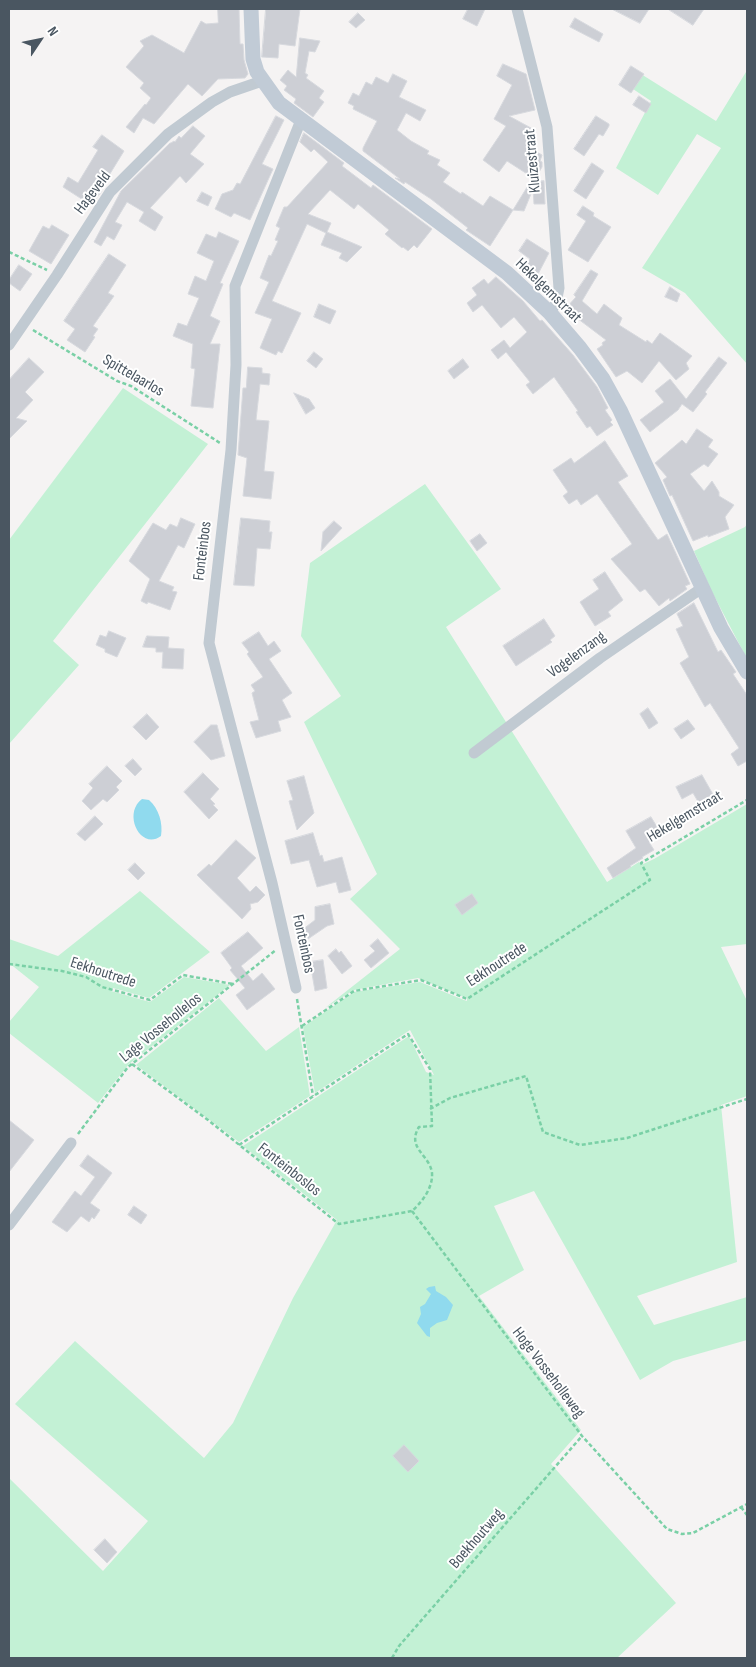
<!DOCTYPE html>
<style>
body{margin:0}
#map{position:relative;width:756px;height:1667px;overflow:hidden;background:#f5f3f3;font-family:"Sofia Sans Condensed",sans-serif}
canvas{display:block}
.frame{position:absolute;inset:0;border:10px solid #4a5661;pointer-events:none}
.north{position:absolute;left:15px;top:15px;width:50px;height:50px;-webkit-text-stroke:4px #fff;paint-order:stroke;rotate:56deg;font-size:14px;font-weight:700;line-height:20px;text-align:center;color:#4a5661}
.north::after{content:'';display:block;margin:auto;width:18px;height:22px;background:#4a5661;clip-path:polygon(50% 0,100% 100%,50% 72%,0 100%)}
</style>
<div id="map">
<canvas width="756" height="1667"></canvas>
<div class="frame"></div>
<div class="north">N</div>
</div>
<script>
const context = document.querySelector('canvas').getContext('2d');
context.lineJoin = 'round';
function paint(path, color) { context.fillStyle = color; context.fill(path, 'evenodd'); }
function strokePath(path, color, width, dash) { context.strokeStyle = color; context.lineWidth = width; context.lineCap = dash ? 'butt' : 'round'; context.setLineDash(dash || []); context.stroke(path); }
function write(font, color, halo, rows, align = 'center') {
  context.font = font + ' "Sofia Sans Condensed",sans-serif'; context.lineWidth = 4; context.setLineDash([]); context.textBaseline = 'middle'; context.strokeStyle = halo; context.fillStyle = color; for (const [text, x, y, turn = 0] of rows) {
    context.save(); context.translate(x, y); context.rotate((+turn || 0) * Math.PI / 180); context.textAlign = isNaN(turn) ? turn : align; if (halo) context.strokeText(text, 0, 0); context.fillText(text, 0, 0); context.restore();
  }
}
paint(new Path2D(`
 M746,72L747,73V364L685,293L642,268L721,148L697,134L658,195L616,168L651,101L633,89L641,74L716,121Z
 M123,388L208,444L53,641L79,665L9,744V540Z
 M425,484L501,589L446,627L607,882L639,862L641,865L654,859L747,804V944L721,947L747,1001V1096L721,1105L737,1262L637,1296L654,1325L747,1297V1340L673,1361L640,1380L534,1191L494,1206L524,1270L479,1296L581,1430L551,1464L676,1603L617,1658H9V1478L103,1571L148,1521L15,1404L75,1341L204,1458L233,1423L293,1298L337,1220L243,1146L409,1036L426,1072L434,1075L410,1030L315,1093L303,1027L354,992L420,982L464,1000L467,1001V997H464L418,978L354,990L325,1008L400,949L350,899L377,874L304,722L341,696L301,636L310,563Z
 M747,524V659L711,590L694,551L745,527Z
 M140,891L210,952L149,998L113,988L111,991L150,1002L184,977L230,985L129,1064L98,1103L9,1033V1022L39,987L9,963V939L58,956Z
 M219,998L266,1051L299,1027L310,1096L239,1142L136,1065Z`), '#c3f1d5');
paint(new Path2D(`
 M142,799L149,800C159,809 163,823 161,836C141,851 122,814 142,799Z
 M435,1286L436,1291L446,1297L453,1305L447,1320L437,1323L430,1328V1337L427,1336L417,1323L421,1314L420,1307L425,1304L431,1294L426,1289L429,1287Z`), '#90daee');
const building = new Path2D(`
 M218,9H239L240,44H243L244,60L248,74L245,78L218,79L202,96L188,84L154,124L143,118L134,133L126,127L145,104L146,105L151,98L140,88L144,83L126,67L144,46L140,41L152,35L184,53L201,21L206,24L218,23Z
 M266,9H300L295,46L279,44L278,58L262,57Z
 M468,9H485L477,26L463,19Z
 M612,9H649L640,23Z
 M668,9H704L693,25Z
 M358,13L365,20L356,28L349,22Z
 M575,18L603,34L599,42L570,27Z
 M300,38L320,41L315,52L309,51L305,73L308,75L306,78L324,91L319,98L324,102L313,117L294,103L296,99L284,90L287,86L280,80L288,70L296,77Z
 M503,64L526,74L535,110L509,116L531,128L528,134L532,137L527,146L542,155L540,161L542,162V167L535,179L507,161L499,172L483,160L506,126L494,119L512,85L497,76Z
 M631,66L644,74L631,93L619,85Z
 M393,74L407,81L399,97L426,110L420,121L406,113L397,130L411,141L429,151L427,154L440,160L437,165L450,173L443,182L461,194L462,192L483,206L490,196L513,210L490,246L466,230L468,228L431,199L405,182L404,184L395,178L400,179L363,151V148L377,121L353,109L354,106L348,103L353,93L359,96L366,82L372,85L376,77L388,83Z
 M639,96L651,104L646,113L633,105Z
 M276,116L284,120L262,164L273,169L250,220L234,213L231,217L215,209L222,194L233,190L237,183L240,184Z
 M596,116L609,124V126L603,136L599,134L584,156L574,149Z
 M193,126L205,136L190,154L204,164L186,183L180,176L150,208L163,217L155,231L139,221L144,212L127,202L115,222L122,225L114,240L107,236L101,246L94,242L121,191L170,143H171L174,141L175,142L179,136L181,138Z
 M304,133L344,163L342,166L371,188L373,185L432,229L417,248L414,245L408,251L403,247L402,248L385,234L389,230L358,204L354,209L330,190L308,214L331,223L327,232L362,247L347,262L339,258L342,253L321,245L326,233L307,224L272,301L301,313L282,353L278,351L276,355L260,348L272,319L255,313L269,282L260,278L269,255L271,256L278,241L275,240L280,228L276,226L284,207H287L328,162L314,149L311,152L300,142Z
 M102,135L124,151L100,190L102,191L91,205L63,187L68,177L78,183L98,150L93,147Z
 M592,163L604,171L586,199L574,191Z
 M544,181L545,204H534L533,189L524,211L513,210L529,184L532,186V182Z
 M202,192L212,197L208,206L197,201Z
 M583,206L594,213L593,216L611,227L588,262L568,250L586,221L577,215Z
 M52,225L69,235L51,264L29,251L43,226L49,229Z
 M219,232L239,241L220,283L223,284L210,316L220,321L210,344H220L213,408L191,406L195,369L191,368L193,344L173,336L178,323L187,326L199,298L188,294L195,276L206,281L214,261L197,253L206,234L216,238Z
 M527,239L549,253L537,276L524,268L530,259L519,251Z
 M109,254L126,265L108,293L114,296L93,326L98,329L93,336L95,337L85,352L67,340L75,329L64,321Z
 M19,265L32,274L20,291L9,283V280Z
 M591,270L598,274L582,301L597,314L604,304L622,318L619,325L646,342L647,340L652,344L660,333L692,356L686,363L689,369L676,380L659,361L642,383L627,371L616,377L597,349L603,345L602,343L606,340L565,309L576,297L574,295Z
 M496,277L523,301L540,321L542,320L573,355L597,387L608,408L605,410L612,420L610,422L613,425L597,436L590,426L587,428L576,412L578,411L554,377L533,394L526,385L530,382L506,352L498,359L491,350L504,340L510,348L527,332L514,317L501,328L482,305L473,312L467,303L477,295L472,288L484,279L488,284Z
 M670,287L680,294L677,302L665,297Z
 M319,304L336,311L330,324L314,317Z
 M314,352L323,359L316,368L307,361Z
 M719,357L727,363L705,392L707,394L693,412L682,404L678,410L650,432L640,420L664,402L655,391L670,379L686,399Z
 M29,358L44,372L25,392L33,400L16,418L27,421L9,439V380Z
 M463,359L469,367L454,379L448,371Z
 M248,367L262,368V373L270,374L269,385L260,384L256,420L269,421L264,471L274,472L271,499L243,496L247,458L238,455L243,388H246Z
 M294,393L309,399L315,408L306,414Z
 M697,429L713,440L708,447L718,454L708,467L704,464L690,474L704,491L712,481L719,492V496L734,505L725,517L729,529L708,537V535L693,541L672,495L670,496L663,480L667,477L655,463L682,440L686,444Z
 M605,441L628,476L618,482L658,540L667,534L690,584L685,586L687,589L670,601L669,598L659,606L645,589L640,592L611,559L632,544L597,494L581,505L577,499L569,504L563,496L568,492L553,470L571,458L574,463Z
 M181,518L195,524L184,548L178,545L159,581L174,587L172,591L177,592L170,610L148,602L147,604L141,601L150,579L129,561L153,523L166,530L170,524L177,527Z
 M241,518L270,521L269,532H272L270,549L257,548L254,586L234,585Z
 M334,521L342,528L321,551L323,532Z
 M480,534L487,543L477,551L470,541Z
 M605,572L623,600L608,612L611,616L595,626L580,602L599,589L593,580Z
 M694,603L718,652L721,650L736,672L733,674L747,695V761L738,766L731,754L739,748L710,703L705,707L680,663L689,657L676,629L683,626L677,614Z
 M544,619L555,636L550,640L552,642L516,666L503,646Z
 M109,631L126,638L117,657L105,652V649L96,645L100,635L106,637Z
 M259,632L268,646L274,641L281,651L269,659L292,693L282,700L291,717L278,721L281,731L256,738L250,722L259,720L252,693L255,691L251,685L263,677L247,654L249,652L242,643Z
 M147,636L169,637L168,648L184,649L183,669L162,668L163,652H156V648L143,647Z
 M648,708L658,723L649,729L640,714Z
 M147,714L159,727L146,740L133,727Z
 M688,720L695,729L681,739L674,729Z
 M211,725H217L225,756L211,760L194,742Z
 M133,759L142,769L135,776L125,766Z
 M107,766L122,781L116,787L119,790L107,802L103,799L91,810L82,801L93,788L89,784Z
 M203,773L219,789L210,799L215,804L213,805L218,810L209,819L184,792Z
 M702,775L715,798L710,801L713,806L704,812L693,793L682,799L676,787Z
 M304,776L314,813L297,830L289,801L293,800L287,781Z
 M95,816L103,824L85,841L77,834Z
 M651,817L662,835L649,842L654,850L642,857L643,858L630,866L631,867L613,878L607,868L636,848L626,831Z
 M313,833L320,856L322,855L324,862L342,857L351,890L339,893L336,882L317,887L309,860L291,864L285,841Z
 M236,840L256,858L237,878L250,892L256,886L265,895L258,902L250,904L251,909L242,919L197,875L209,864L211,866Z
 M135,863L145,873L138,880L128,870Z
 M472,894L478,903L462,915L455,905Z
 M330,904L334,924L327,926L308,939L302,930L315,920V907Z
 M248,932L263,948L241,966L253,981L262,973L275,989L247,1010L236,995L245,988L230,970L232,968L221,953Z
 M378,939L389,953L371,968L364,960L375,951L370,946Z
 M336,949L339,953L341,951L352,966L342,974L328,956Z
 M323,960L327,988L315,991L310,962Z
 M9,1120L34,1140L9,1172Z
 M88,1155L112,1173L90,1203L100,1210L94,1219L92,1217L89,1222L81,1216L67,1232L52,1222L75,1191L81,1196L95,1177L80,1166Z
 M134,1206L147,1215L141,1224L128,1215Z
 M404,1445L419,1461L408,1472L393,1456Z
 M105,1539L117,1552L107,1563L94,1550Z`);
paint(building, '#cdcfd5');
strokePath(building, '#d7d9de', 1);
strokePath(new Path2D(`
 M9,252L47,270
 M33,330L117,381L131,386L220,443
 M9,964L62,971L86,977L102,987L150,1000L183,975L233,984
 M297,999L313,1096
 M302,1026L354,991L421,980L467,999L650,880L641,863L747,800
 M132,1064L208,1120L339,1224L412,1211
 M430,1109L450,1098L526,1076L543,1132L580,1145L627,1138L747,1099
 M78,1134L128,1067L276,950
 M239,1145L408,1034L430,1069L432,1126L419,1127C406,1148 430,1155 432,1173C433,1188 422,1202 412,1211
 M412,1211L582,1436L667,1529L682,1534L693,1533L747,1504
 M741,1507L747,1515
 M392,1658L399,1646L582,1436`), '#7ad0a6', 2.5, [4, 2.5]);
strokePath(new Path2D(`
 M517,9L547,127L559,288L556,303L550,313
 M9,345L57,275L110,192L168,134L212,102L230,92L262,81
 M474,753L600,658L702,588
 M296,988L272,883L209,643L231,450L236,365L235,286L301,120
 M9,1225L71,1143`), '#c1cad2', 11);
strokePath(new Path2D(`
 M251,9L253,59L257,72L279,103L507,273L550,313L580,348L603,379L620,410L721,628L747,672`), '#c1cbd6', 15);
write('16px', '#4a5661', '#fff', [
 ["Kluizestraat",533,161,-95],
 ["Hageveld",93,193,-53],
 ["Hekelgemstraat",548,291,44],
 ["Spittelaarlos",133,376,30],
 ["Fonteinbos",203,551,-83],
 ["Vogelenzang",577,655,-36],
 ["Hekelgemstraat",685,817,-31],
 ["Fonteinbos",303,944,78],
 ["Eekhoutrede",497,965,-33],
 ["Eekhoutrede",103,973,18],
 ["Lage Vossehollelos",161,1028,-39],
 ["Fonteinboslos",289,1170,38],
 ["Hoge Vosseholleweg",548,1373,53],
 ["Boekhoutweg",477,1539,-49]
]);
</script>
